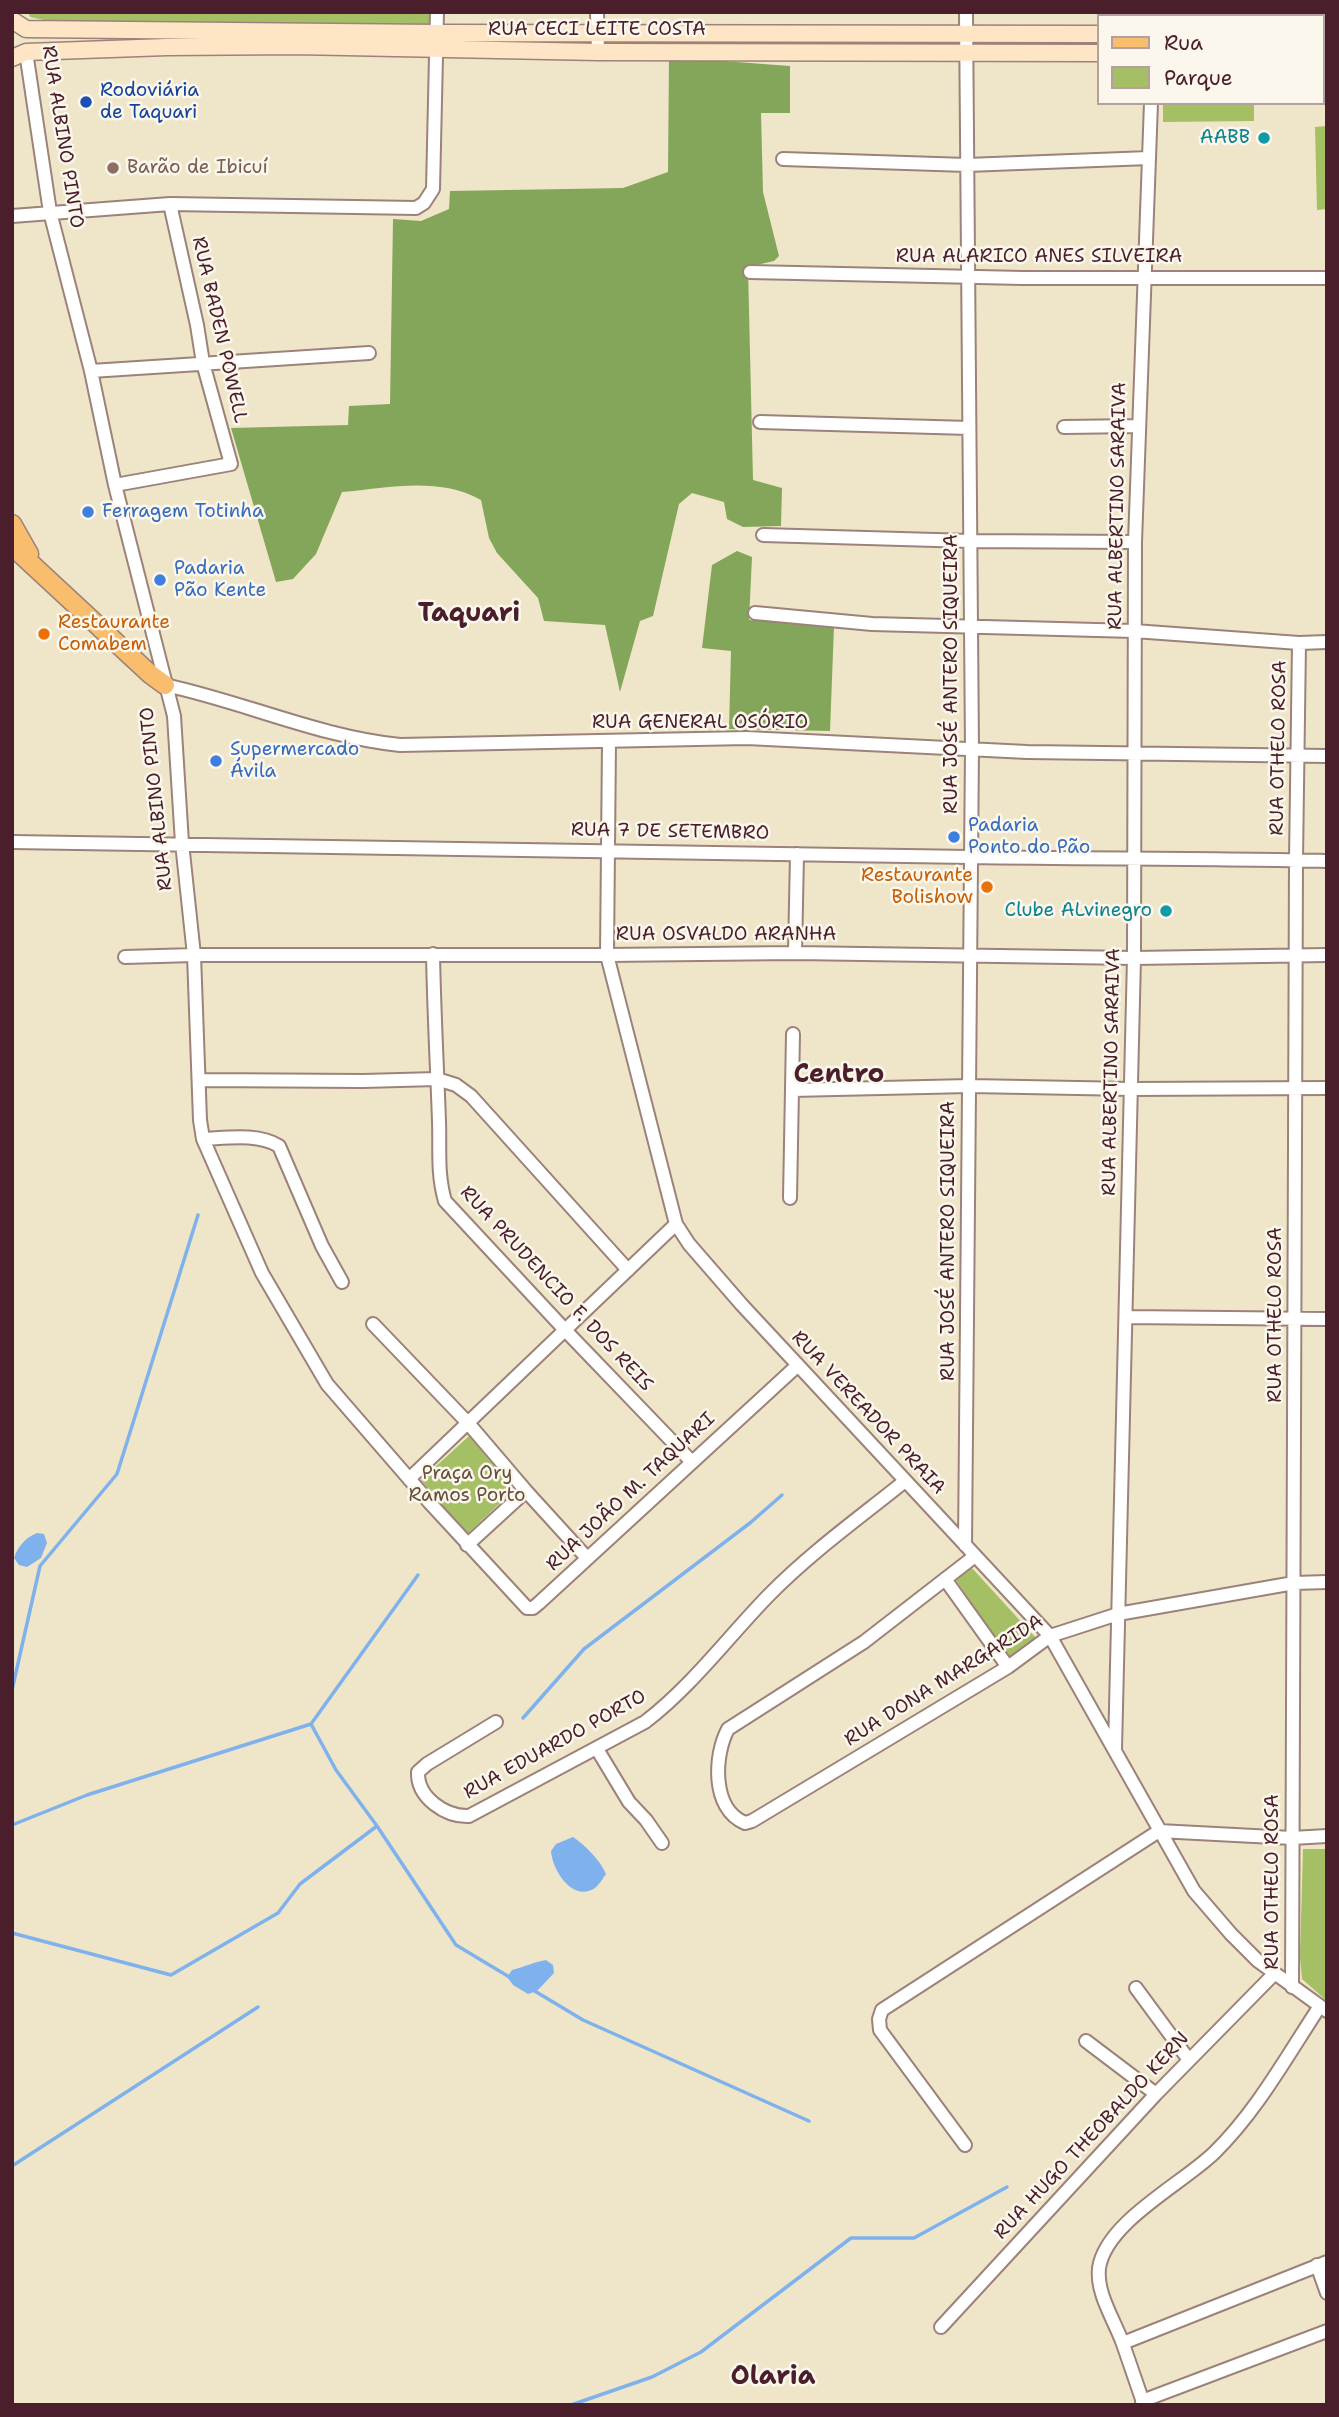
<!DOCTYPE html>
<meta charset="utf-8">
<style>
body{margin:0}
#map{position:relative;width:1339px;height:2417px;overflow:hidden;background:#efe6c9;font-family:"Shantell Sans",sans-serif}
canvas{display:block}
.frame{position:absolute;inset:0;border:14px solid #4a1f2b;pointer-events:none}
.legend{position:absolute;left:1097px;top:14px;width:228px;height:91px;box-sizing:border-box;background:#fbf7ec;border:2px solid #b4a19f;margin:0;padding:9px 12px;list-style:none;font-size:21px;color:#4a1f2b}
.legend li{display:flex;align-items:center;gap:14px;height:35px}
.legend b{width:35px;border:2px solid #b4a19f}
</style>
<div id="map">
<canvas width="1339" height="2417"></canvas>
<div class="frame"></div>
<ul class="legend">
<li><b style="height:9px;background:#f9be6d"></b>Rua</li>
<li><b style="height:19px;background:#a5bf65"></b>Parque</li>
</ul>
</div>
<script>
const context = document.querySelector('canvas').getContext('2d');
context.lineJoin = 'round';
function paint(path, color) { context.fillStyle = color; context.fill(path, 'evenodd'); }
function strokePath(path, color, width, dash) { context.strokeStyle = color; context.lineWidth = width; context.lineCap = dash ? 'butt' : 'round'; context.setLineDash(dash || []); context.stroke(path); }
function write(font, color, halo, rows, align = 'center') {
  context.font = font + ' "Shantell Sans",sans-serif'; context.lineWidth = 5; context.setLineDash([]); context.textBaseline = 'middle'; context.strokeStyle = halo; context.fillStyle = color; for (const [text, x, y, turn = 0] of rows) {
    context.save(); context.translate(x, y); context.rotate((+turn || 0) * Math.PI / 180); context.textAlign = isNaN(turn) ? turn : align; if (halo) context.strokeText(text, 0, 0); context.fillText(text, 0, 0); context.restore();
  }
}
paint(new Path2D(`
 M28,12H430V26L58,23L30,17Z
 M1163,103H1254V121L1163,122Z
 M1327,126V209L1317,210L1315,127Z
 M469,1436L514,1490L467,1534L421,1480Z
 M972,1568L1036,1638L1008,1658L956,1580Z
 M1303,1849H1327V2001L1302,1979L1300,1956Z`), '#a5bf65');
paint(new Path2D(`
 M669,57L790,66V113H761L763,192L779,256L774,261L748,267L753,480L782,488L781,526L743,527L727,519L724,502L692,493L679,504L653,616L640,621L620,692L605,625L544,621L538,598L497,553L489,538L481,500C439,476 387,488 342,492L316,554L293,579L276,582L231,428L348,425L349,406L390,404L393,219L421,221L449,209L450,191L623,188L668,172Z
 M737,551L752,557L749,620L834,626L830,731L729,729L731,651L702,648L712,565Z`), '#84a65a');
paint(new Path2D(`
 M37,1533L44,1534L47,1543L41,1558L27,1567L19,1565L14,1558C18,1546 25,1538 37,1533Z
 M573,1837C586,1846 600,1860 606,1874C603,1878 599,1885 595,1888C572,1903 552,1869 551,1851L556,1844Z
 M546,1960L553,1965L554,1973L537,1991L528,1994L513,1985L507,1977L512,1970C524,1967 534,1962 546,1960Z`), '#7fb2ec');
strokePath(new Path2D(`
 M12,1690L40,1566L117,1474L198,1215
 M523,1718L584,1649L750,1523L782,1495
 M311,1724L336,1770L377,1826L456,1945L511,1978
 M12,1825L87,1795L311,1724L418,1575
 M12,1933L171,1975L278,1913L300,1884L377,1826
 M533,1990L583,2020L809,2121
 M12,2166L258,2007
 M571,2405L652,2377L701,2352L851,2238H914L1007,2187`), '#7fb2ec', 3.5);
const street = new Path2D(`
 M597,12L598,52
 M26,52L50,212L91,371L115,485L174,716L182,843L194,955L200,1120L203,1139L262,1273L327,1384L430,1503L527,1608H533L539,1603L798,1365
 M783,159L967,165L1149,158
 M12,216L170,204L416,208L424,203L433,189L437,12
 M750,272L1023,278H1327
 M91,371L369,353
 M760,422L969,428
 M1064,427L1138,426
 M115,485L231,464L203,363L197,325L170,204
 M763,535L970,541L1135,542
 M755,613L872,624L1134,631L1299,643L1327,642
 M165,685C244,702 320,737 400,745L747,738L1027,752L1327,756
 M609,742L607,955L676,1224L689,1244L742,1305L1050,1636L1194,1891L1231,1934L1258,1961L1327,2011
 M12,842C332,845 651,854 970,857C1089,859 1208,858 1327,861
 M795,953L797,854
 M433,954C434,1010 437,1065 439,1121C440,1149 437,1174 445,1201L565,1330L692,1462
 M125,957L194,955H607L795,953L1134,958L1327,955
 M199,1080L363,1081L437,1079L456,1085L471,1096L628,1270
 M792,1090L970,1086L1131,1089L1327,1088
 M203,1139C227,1138 258,1133 279,1146L322,1246L342,1282
 M790,1198L793,1034
 M1126,1317L1327,1319
 M373,1324L468,1423L526,1491L587,1558
 M409,1479L676,1224
 M467,1545L526,1491
 M965,1545L972,749L966,12
 M975,1556L864,1642L728,1729C714,1755 711,1809 745,1823L752,1821L1008,1667L1050,1636L1118,1614L1294,1583L1327,1582
 M945,1579L1008,1667
 M496,1722L427,1764L418,1772C417,1798 446,1817 469,1816L645,1722C692,1686 728,1637 769,1595C810,1553 859,1518 905,1481
 M597,1749L629,1802L646,1820L662,1843
 M1115,1749L1134,958L1135,542L1151,103
 M1159,1831L1292,1838L1327,1836
 M1292,1987L1296,860L1299,643
 M1136,1988L1189,2060
 M1086,2041L1156,2094
 M965,2145L880,2030L879,2019L882,2010L1159,1831
 M1317,2265L1327,2293
 M941,2327L1156,2094L1274,1974
 M1123,2343L1327,2262
 M1142,2401L1327,2331
 M1144,2405C1137,2385 1130,2364 1123,2344C1115,2321 1096,2294 1099,2268C1106,2222 1182,2184 1214,2153C1257,2111 1287,2056 1320,2006`);
const secondary = new Path2D(`
 M12,20L26,29L436,33L1099,34
 M1323,33H1327
 M1323,51H1327
 M12,58L26,52L167,47L295,46L598,52L1099,53`);
const primary = new Path2D(`
 M12,524L29,554
 M12,546L150,674L165,685`);
strokePath(street, '#9c827a', 16);
strokePath(secondary, '#9c827a', 19);
strokePath(primary, '#9c827a', 21);
strokePath(street, '#fff', 12);
strokePath(secondary, '#fde5c5', 16);
strokePath(primary, '#f9be6d', 18);
for (const [x, y, r, color] of [
 [86,102,7,"#1a4fb4"],
 [1264,138,7,"#0f9aa8"],
 [113,168,7,"#8d6e63"],
 [88,512,7,"#3f7fe0"],
 [160,580,7,"#3f7fe0"],
 [44,634,7,"#e8710a"],
 [216,761,7,"#3f7fe0"],
 [954,837,7,"#3f7fe0"],
 [987,887,7,"#e8710a"],
 [1166,911,7,"#0f9aa8"]
]) { const dot = new Path2D(); dot.arc(x, y, r, 0, 2 * Math.PI); context.fillStyle = color; context.fill(dot); strokePath(dot, '#fbf7ec', 2.5); }
write('19px', '#4a1f2b', '#fbf7ec', [
 ["RUA CECI LEITE COSTA",597,30],
 ["RUA ALBINO PINTO",62,137,81],
 ["RUA ALARICO ANES SILVEIRA",1039,257],
 ["RUA BADEN POWELL",219,330,77],
 ["RUA ALBERTINO SARAIVA",1118,506,-89],
 ["RUA JOSÉ ANTERO SIQUEIRA",952,674,-90],
 ["RUA GENERAL OSÓRIO",700,723],
 ["RUA OTHELO ROSA",1279,748,-89],
 ["RUA ALBINO PINTO",157,799,-96],
 ["RUA 7 DE SETEMBRO",670,832,1],
 ["RUA OSVALDO ARANHA",726,935],
 ["RUA ALBERTINO SARAIVA",1112,1072,-89],
 ["RUA JOSÉ ANTERO SIQUEIRA",949,1241,-90],
 ["RUA PRUDENCIO F. DOS REIS",556,1289,47],
 ["RUA OTHELO ROSA",1276,1315,-90],
 ["RUA VEREADOR PRAIA",868,1413,47],
 ["RUA JOÃO M. TAQUARI",631,1492,-43],
 ["RUA DONA MARGARIDA",944,1681,-32],
 ["RUA EDUARDO PORTO",555,1745,-29],
 ["RUA OTHELO ROSA",1273,1882,-90],
 ["RUA HUGO THEOBALDO KERN",1092,2136,-47]
]);
write('19px', '#164399', '#fbf7ec', [
 ["Rodoviária",100,91],
 ["de Taquari",100,113]
], 'left');
write('19px', '#0d838f', '#fbf7ec', [
 ["AABB",1250,138],
 ["Clube ALvinegro",1152,911]
], 'right');
write('19px', '#785e54', '#fbf7ec', [
 ["Barão de Ibicuí",127,168]
], 'left');
write('19px', '#366cbe', '#fbf7ec', [
 ["Ferragem Totinha",102,512],
 ["Padaria",174,569],
 ["Pão Kente",174,591],
 ["Supermercado",230,750],
 ["Ávila",230,772],
 ["Padaria",968,826],
 ["Ponto do Pão",968,848]
], 'left');
write('19px', '#c56008', '#fbf7ec', [
 ["Restaurante",58,623],
 ["Comabem",58,645],
 ["Restaurante",973,876,"right"],
 ["Bolishow",973,898,"right"]
], 'left');
write('19px', '#654f3c', '#fbf7ec', [
 ["Praça Ory",467,1474],
 ["Ramos Porto",467,1496]
]);
write('bold 26px', '#4a1f2b', '#fbf7ec', [
 ["Taquari",469,614],
 ["Centro",839,1075],
 ["Olaria",773,2377]
]);
</script>
